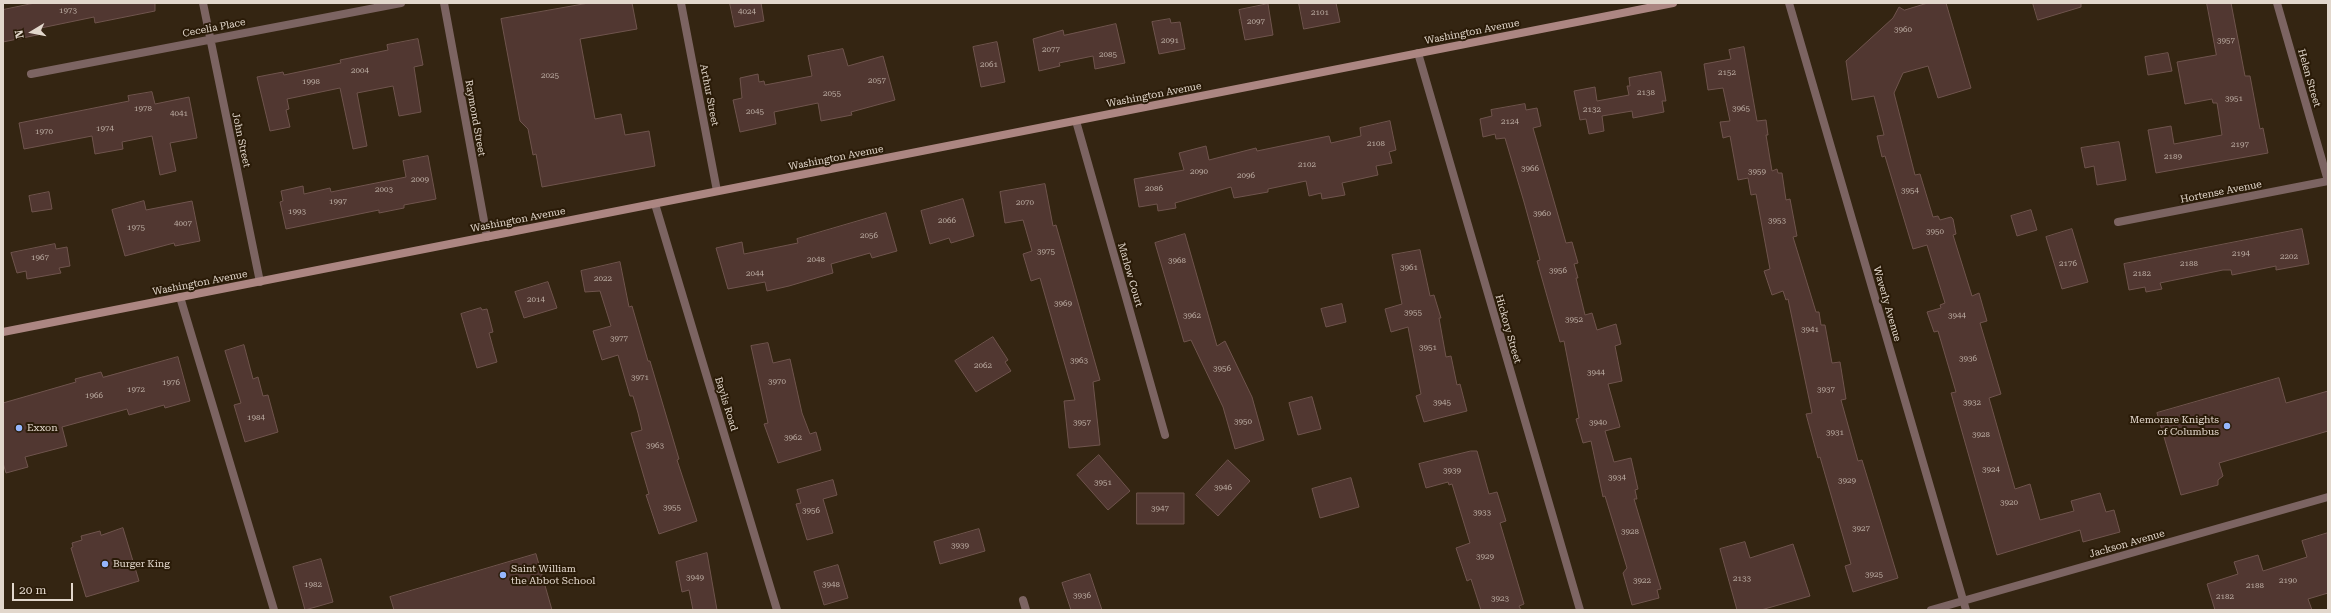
<!DOCTYPE html>
<style>
body{margin:0}
#map{position:relative;width:2331px;height:613px;overflow:hidden;background:#342512;font-family:"Roboto Serif",serif}
canvas{display:block}
.frame{position:absolute;inset:0;border:4px solid #e2d7cc;pointer-events:none}
.north{position:absolute;left:12px;top:12px;width:40px;height:40px;-webkit-text-stroke:3px #2a1b08;paint-order:stroke;rotate:260deg;font-size:11px;font-weight:700;line-height:16px;text-align:center;color:#e2d7cc}
.north::after{content:'';display:block;margin:auto;width:14px;height:18px;background:#e2d7cc;clip-path:polygon(50% 0,100% 100%,50% 72%,0 100%)}
.scale{position:absolute;left:12px;top:583px;width:61px;height:18px;box-sizing:border-box;border:2px solid #e2d7cc;border-top:0;padding-left:5px;font-size:12px;line-height:14px;white-space:nowrap;color:#e2d7cc;-webkit-text-stroke:3px #2a1b08;paint-order:stroke}
</style>
<div id="map">
<canvas width="2331" height="613"></canvas>
<div class="frame"></div>
<div class="north">N</div>
<div class="scale">20 m</div>
</div>
<script>
const context = document.querySelector('canvas').getContext('2d');
context.lineJoin = 'round';
function paint(path, color) { context.fillStyle = color; context.fill(path, 'evenodd'); }
function strokePath(path, color, width, dash) { context.strokeStyle = color; context.lineWidth = width; context.lineCap = dash ? 'butt' : 'round'; context.setLineDash(dash || []); context.stroke(path); }
function write(font, color, halo, rows, align = 'center') {
  context.font = font + ' "Roboto Serif",serif'; context.lineWidth = 4; context.setLineDash([]); context.textBaseline = 'middle'; context.strokeStyle = halo; context.fillStyle = color; for (const [text, x, y, turn = 0] of rows) {
    context.save(); context.translate(x, y); context.rotate((+turn || 0) * Math.PI / 180); context.textAlign = isNaN(turn) ? turn : align; if (halo) context.strokeText(text, 0, 0); context.fillText(text, 0, 0); context.restore();
  }
}
const building = new Path2D(`
 M35,3H155V11L95,23L94,17L41,28L42,34L3,42V10Z
 M589,3H632L637,29L580,39L595,119L621,114L625,135L649,131L655,166L542,187L536,154L533,155L528,129L520,121L501,19Z
 M730,3H761L764,21L735,27Z
 M1299,3H1336L1340,22L1304,29Z
 M1928,3H1946L1971,88L1938,98L1928,66L1903,73L1894,93L1915,175L1920,174L1933,217L1938,216L1940,220L1951,217L1953,219L1956,234L1953,235L1972,296L1979,293L1987,321L1980,323L2001,394L1989,398L2015,489L2030,484L2040,520L2074,511L2071,501L2100,493L2106,512L2114,510L2120,532L2083,542L2080,530L1997,555L1951,393L1956,392L1938,331L1934,332L1927,312L1941,308L1940,305L1945,303L1927,245L1913,249L1885,156L1882,157L1877,136L1884,135L1874,96L1852,100L1846,61L1893,18L1899,7L1904,10Z
 M2033,3H2081V7L2038,20Z
 M2207,3H2231L2245,76H2250L2260,129L2263,128L2268,153L2156,173L2148,130L2171,126L2174,144L2222,135L2217,103H2213L2212,99L2185,104L2177,62L2216,55Z
 M1268,4L1273,35L1245,40L1239,10Z
 M1170,19L1171,23L1180,22L1185,49L1159,54L1152,22Z
 M1116,24L1125,63L1095,69L1093,56L1059,63L1060,66L1039,71L1033,39L1063,30L1064,35Z
 M418,39L423,65L414,67L421,112L399,116L393,86L357,93L367,146L353,149L340,88L287,99L289,109L286,110L290,127L270,131L257,77L283,72L284,75L341,63L340,60L388,50L387,45Z
 M997,42L1005,82L981,87L973,47Z
 M1744,47L1757,121L1766,120L1768,135H1766L1772,171L1777,169L1778,173H1782L1786,200L1790,199L1797,236L1793,237L1816,312H1819L1821,325H1825L1832,363L1840,362L1846,399L1841,400L1858,461L1862,460L1898,578L1853,592L1845,566L1851,564L1820,457L1818,458L1806,414L1812,413L1788,299L1786,300L1783,291L1772,295L1764,271L1770,269L1756,194L1751,195L1748,178L1738,180L1730,136L1723,138L1720,122L1730,121L1723,88L1708,90L1704,64L1731,59L1729,50Z
 M843,49L848,66L883,56L895,100L851,112L852,115L821,121L818,103L774,112L776,124L740,132L733,100L742,98L740,78L758,74L759,82L764,81L765,85L812,76L808,56Z
 M2168,53L2172,71L2148,75L2145,57Z
 M1661,72L1666,101H1662L1664,112L1633,118L1632,111L1602,116L1604,131L1589,134L1586,119L1580,120L1574,91L1595,87L1597,101L1629,95L1627,86H1630L1629,78Z
 M152,92L155,104L189,97L197,138L170,143L176,171L160,175L152,136L122,142L123,149L95,154L92,136L24,149L19,123L129,101L128,96Z
 M1525,104L1526,110L1537,108L1541,126L1533,128L1566,243L1572,242L1578,263L1574,264L1578,278H1576L1585,315L1592,313L1597,330L1616,324L1621,344L1615,346L1622,381L1608,384L1620,427L1605,431L1614,462L1631,458L1638,489L1635,490L1637,499H1634L1661,589L1657,590L1659,598L1632,605L1623,573L1627,568L1605,496L1603,497L1591,441L1583,443L1576,419L1579,418L1564,341L1560,342L1537,261L1540,260L1524,202L1505,138L1496,139L1495,134L1483,137L1480,119L1492,116L1491,110Z
 M1390,121L1396,150L1389,152L1392,163L1376,166L1378,175L1342,183L1345,195L1322,199L1321,193L1309,196L1306,181L1268,189V192L1234,198L1231,187L1175,203L1176,208L1158,211L1157,204L1139,207L1134,179L1184,170L1179,153L1206,146L1209,160L1256,148L1257,151L1329,136L1331,143L1361,136L1360,128Z
 M2119,142L2126,180L2097,185L2094,166L2085,168L2081,148Z
 M428,156L436,199L404,205V208L379,213V210L286,229L280,202L283,201L281,191L303,186L304,194L330,188L331,192L406,177L403,161Z
 M1045,184L1053,226L1056,225L1100,380L1093,382L1100,445L1069,448L1064,401L1075,400L1040,278L1031,281L1023,254L1032,251L1023,220L1005,223L1000,192Z
 M49,192L52,209L32,212L29,196Z
 M963,199L974,236L951,243L949,238L930,244L921,211Z
 M144,201L146,210L192,201L200,241L175,246L174,243L125,256L112,210Z
 M2031,210L2037,230L2017,236L2011,216Z
 M886,213L897,251L872,258L870,253L831,264L833,273L789,286L767,291L765,282L728,289L716,248L742,242L744,254L798,243L797,239Z
 M2072,229L2088,282L2062,289L2046,237Z
 M2302,229L2309,264L2276,270V266L2232,275L2231,270H2223L2160,283L2162,289L2146,292L2145,287L2129,290L2124,264Z
 M1185,234L1217,346L1225,341L1252,397L1264,440L1235,449L1223,407L1191,340L1184,342L1155,243Z
 M55,244L56,249L67,247L70,266L59,268L61,273L27,279L26,271L17,273L11,253Z
 M1420,250L1430,296L1434,295L1441,318H1439L1446,357L1451,356L1457,385L1460,384L1467,411L1424,422L1416,396L1421,394L1408,327L1391,332L1385,309L1402,304L1392,255Z
 M620,262L629,307L632,306L648,361H650L679,459L677,460L697,521L659,534L646,495L649,494L631,433L642,430L638,413L633,396H630L618,355L602,360L593,331L611,326L600,291L585,292L581,271Z
 M548,282L557,308L524,318L515,292Z
 M1342,304L1346,322L1326,327L1321,309Z
 M481,308L482,310L487,309L493,332L489,333L497,362L477,368L461,314Z
 M993,337L1008,360L1005,362L1011,371L976,392L955,361Z
 M768,343L773,363L790,359L802,413L810,434L816,432L821,450L778,463L764,424L768,423L751,346Z
 M244,345L253,379L258,377L263,396L268,395L278,432L245,442L234,405L241,403L225,351Z
 M178,357L190,401L165,408L164,405L129,415L127,409L62,427L67,446L25,457L28,467L6,473L3,463V403L76,382L75,379L101,372L103,377Z
 M2279,378L2286,403L2328,391V431L2219,463L2223,476L2218,480V485L2181,495L2157,413Z
 M1312,397L1321,429L1298,435L1289,403Z
 M1471,451H1477L1489,494L1497,492L1506,521L1500,523L1524,604L1519,606L1521,610H1481L1471,579L1467,581L1456,548L1470,543L1452,484L1449,485L1448,482L1426,488L1419,464Z
 M1099,455L1130,491L1108,510L1077,475Z
 M1228,460L1250,481L1218,516L1196,495Z
 M1351,478L1359,507L1320,518L1312,489Z
 M833,480L837,495L823,499L833,533L807,540L796,504L801,503L797,490Z
 M1137,493H1184V524H1137Z
 M123,528L139,581L86,597L71,548L73,547L72,543L82,540L81,536L100,531L101,535Z
 M979,529L985,551L940,564L934,542Z
 M2328,533V593L2308,599L2312,610H2215L2207,584L2238,574L2234,562L2258,555L2263,571L2307,557L2302,541Z
 M1745,542L1750,558L1793,544L1810,596L1761,610H1737L1720,549Z
 M707,553L717,610H693L689,590L682,592L676,562Z
 M536,554L552,610H394L390,597Z
 M321,559L333,602L305,610L293,567Z
 M838,565L848,598L824,605L814,572Z
 M1090,574L1102,610H1071L1062,583Z`);
paint(building, '#513731');
strokePath(building, '#6f544d', 1);
strokePath(new Path2D(`
 M203,3L260,282
 M444,3L487,237
 M681,3L717,191
 M1789,3L1966,610
 M2277,3L2328,181
 M1418,53L1580,610
 M31,74L401,3
 M1076,121L1165,435
 M655,204L777,610
 M2118,222L2328,181
 M180,297L274,610
 M1023,600L1026,610
 M1931,610L2328,497`), '#7c6462', 8);
strokePath(new Path2D(`
 M3,332L1673,3`), '#ac8682', 8);
for (const [x, y, r, color] of [
 [2227,426,4,"#95b6fd"],
 [19,428,4,"#95b6fd"],
 [105,564,4,"#95b6fd"],
 [503,575,4,"#95b6fd"]
]) { const dot = new Path2D(); dot.arc(x, y, r, 0, 2 * Math.PI); context.fillStyle = color; context.fill(dot); strokePath(dot, '#2a1b08', 1.5); }
write('8px', '#beafa5', null, [
 ["1973",68,11],
 ["4024",747,12],
 ["2101",1320,13],
 ["2097",1256,22],
 ["3960",1903,30],
 ["2091",1170,41],
 ["3957",2226,41],
 ["2077",1051,50],
 ["2085",1108,55],
 ["2061",989,65],
 ["2004",360,71],
 ["2152",1727,73],
 ["2025",550,76],
 ["2057",877,81],
 ["1998",311,82],
 ["2138",1646,93],
 ["2055",832,94],
 ["3951",2234,99],
 ["1978",143,109],
 ["3965",1741,109],
 ["2132",1592,110],
 ["2045",755,112],
 ["4041",179,114],
 ["2124",1510,122],
 ["1974",105,129],
 ["1970",44,132],
 ["2108",1376,144],
 ["2197",2240,145],
 ["2189",2173,157],
 ["2102",1307,165],
 ["3966",1530,169],
 ["2090",1199,172],
 ["3959",1757,172],
 ["2096",1246,176],
 ["2009",420,180],
 ["2086",1154,189],
 ["2003",384,190],
 ["3954",1910,191],
 ["1997",338,202],
 ["2070",1025,203],
 ["1993",297,212],
 ["3960",1542,214],
 ["2066",947,221],
 ["3953",1777,221],
 ["4007",183,224],
 ["1975",136,228],
 ["3950",1935,232],
 ["2056",869,236],
 ["3975",1046,252],
 ["2194",2241,254],
 ["2202",2289,257],
 ["1967",40,258],
 ["2048",816,260],
 ["3968",1177,261],
 ["2176",2068,264],
 ["2188",2189,264],
 ["3961",1409,268],
 ["3956",1558,271],
 ["2044",755,274],
 ["2182",2142,274],
 ["2022",603,279],
 ["2014",536,300],
 ["3969",1063,304],
 ["3955",1413,313],
 ["3962",1192,316],
 ["3944",1957,316],
 ["3952",1574,320],
 ["3941",1810,330],
 ["3977",619,339],
 ["3951",1428,348],
 ["3936",1968,359],
 ["3963",1079,361],
 ["2062",983,366],
 ["3956",1222,369],
 ["3944",1596,373],
 ["3971",640,378],
 ["3970",777,382],
 ["1976",171,383],
 ["1972",136,390],
 ["3937",1826,390],
 ["1966",94,396],
 ["3945",1442,403],
 ["3932",1972,403],
 ["1984",256,418],
 ["3950",1243,422],
 ["3957",1082,423],
 ["3940",1598,423],
 ["3931",1835,433],
 ["3928",1981,435],
 ["3962",793,438],
 ["3963",655,446],
 ["3924",1991,470],
 ["3939",1452,471],
 ["3934",1617,478],
 ["3929",1847,481],
 ["3951",1103,483],
 ["3946",1223,488],
 ["3920",2009,503],
 ["3955",672,508],
 ["3947",1160,509],
 ["3956",811,511],
 ["3933",1482,513],
 ["3927",1861,529],
 ["3928",1630,532],
 ["3939",960,546],
 ["3929",1485,557],
 ["3925",1874,575],
 ["3949",695,578],
 ["2133",1742,579],
 ["3922",1642,581],
 ["2190",2288,581],
 ["1982",313,585],
 ["3948",831,585],
 ["2188",2255,586],
 ["3936",1082,596],
 ["2182",2225,597],
 ["3923",1500,599]
]);
write('10px', '#e2d7cc', '#2a1b08', [
 ["Cecelia Place",214,28,-11],
 ["Washington Avenue",1472,32,-11],
 ["Helen Street",2309,78,74],
 ["Arthur Street",709,95,79],
 ["Washington Avenue",1154,95,-11],
 ["Raymond Street",475,118,80],
 ["John Street",241,140,78],
 ["Washington Avenue",836,158,-11],
 ["Hortense Avenue",2221,192,-11],
 ["Washington Avenue",518,220,-11],
 ["Marlow Court",1130,275,74],
 ["Washington Avenue",200,283,-11],
 ["Waverly Avenue",1887,304,74],
 ["Hickory Street",1508,329,74],
 ["Baylis Road",726,404,73],
 ["Jackson Avenue",2127,544,-16]
]);
write('10px', '#e2d7cc', '#2a1b08', [
 ["Memorare Knights",2219,420,"right"],
 ["of Columbus",2219,432,"right"],
 ["Exxon",27,428],
 ["Burger King",113,564],
 ["Saint William",511,569],
 ["the Abbot School",511,581]
], 'left');
</script>
